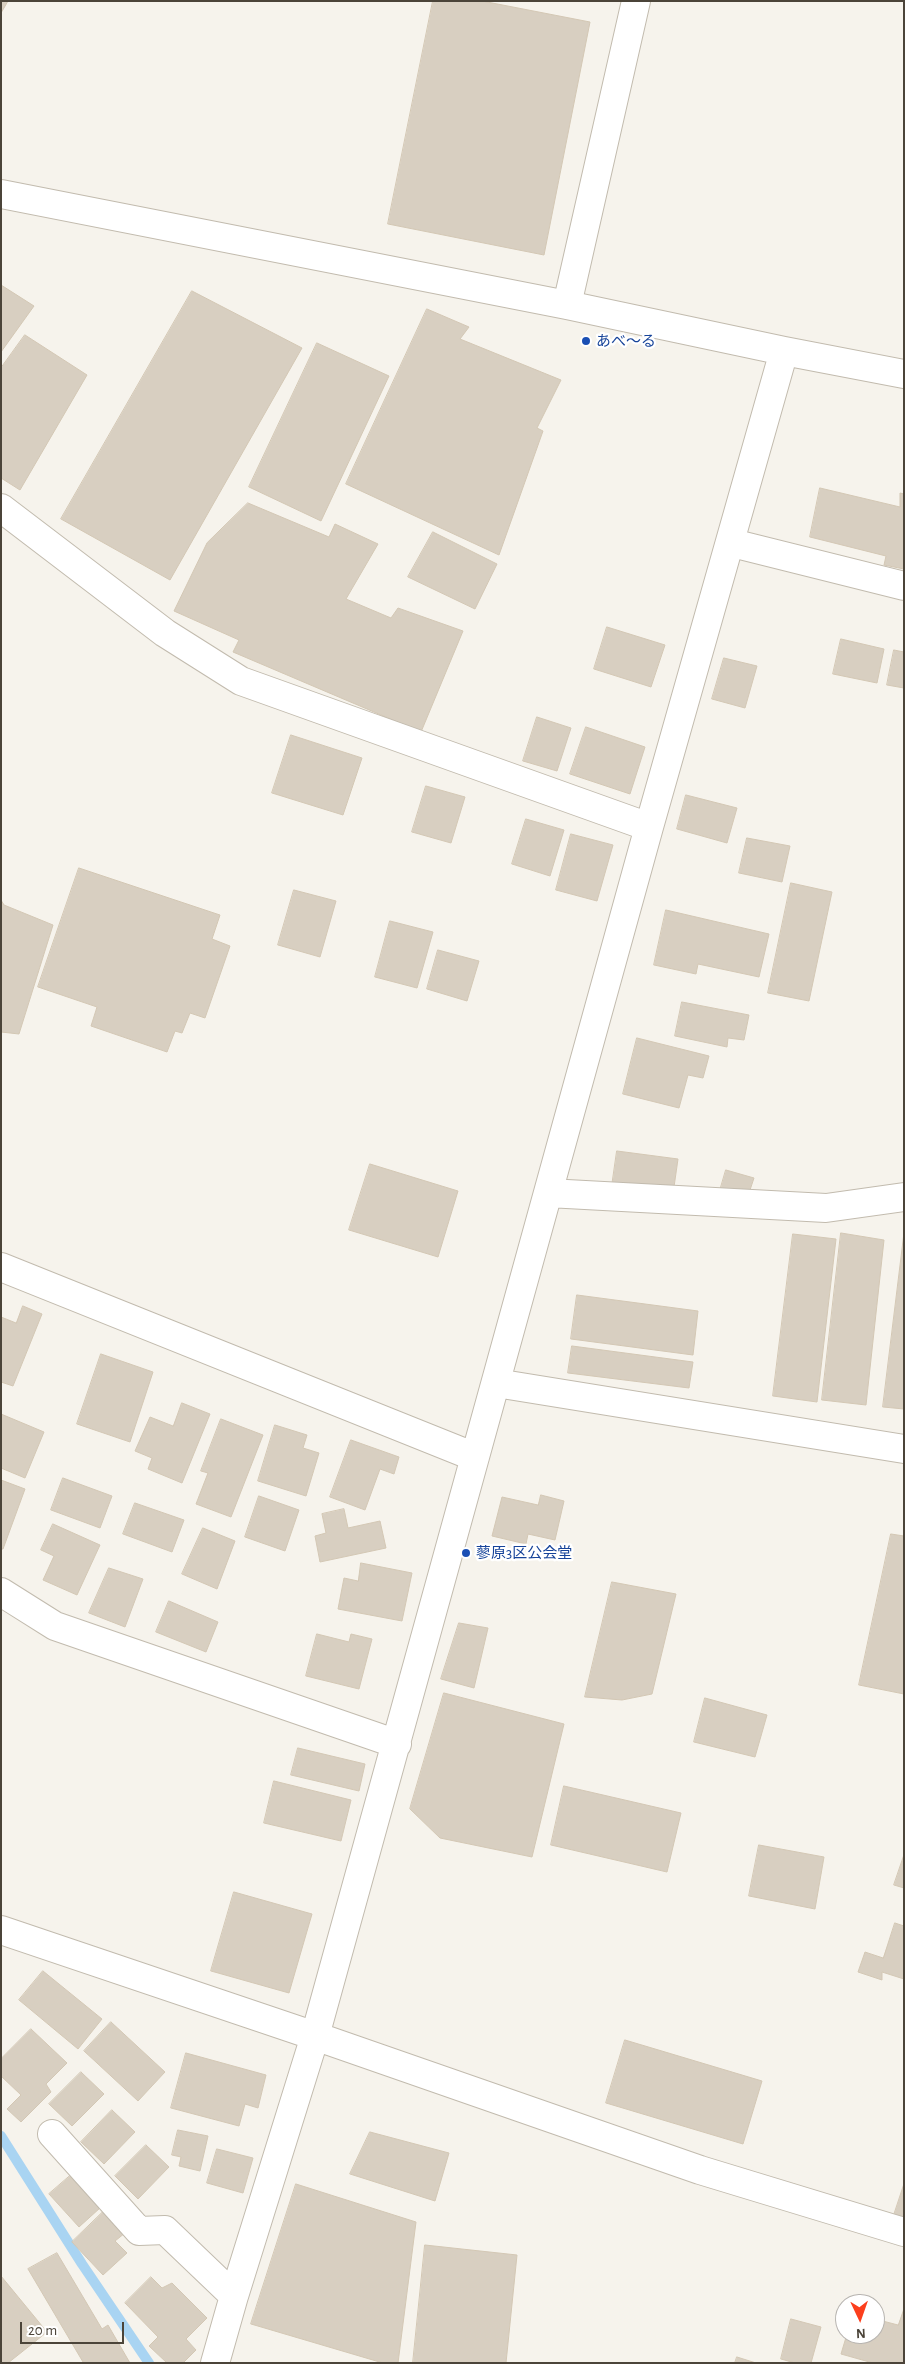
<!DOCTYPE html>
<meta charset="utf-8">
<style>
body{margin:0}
#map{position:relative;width:905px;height:2364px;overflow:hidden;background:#f6f3ec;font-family:"Alegreya Sans",sans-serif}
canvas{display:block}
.frame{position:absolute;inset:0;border:2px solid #4b4439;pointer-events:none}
.north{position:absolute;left:835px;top:2294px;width:50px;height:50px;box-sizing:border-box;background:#fff;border:1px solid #b7b4b0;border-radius:50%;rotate:177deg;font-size:14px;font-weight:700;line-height:20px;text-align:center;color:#4b4439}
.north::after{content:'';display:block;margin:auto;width:18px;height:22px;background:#fc3f1d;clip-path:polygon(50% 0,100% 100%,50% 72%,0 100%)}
.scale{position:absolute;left:20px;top:2322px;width:104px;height:22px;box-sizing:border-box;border:2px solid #4b4439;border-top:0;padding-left:6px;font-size:15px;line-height:18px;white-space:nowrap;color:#4b4439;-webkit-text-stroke:4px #fff;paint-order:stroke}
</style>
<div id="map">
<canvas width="905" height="2364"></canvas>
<div class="frame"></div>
<div class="north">N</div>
<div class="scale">20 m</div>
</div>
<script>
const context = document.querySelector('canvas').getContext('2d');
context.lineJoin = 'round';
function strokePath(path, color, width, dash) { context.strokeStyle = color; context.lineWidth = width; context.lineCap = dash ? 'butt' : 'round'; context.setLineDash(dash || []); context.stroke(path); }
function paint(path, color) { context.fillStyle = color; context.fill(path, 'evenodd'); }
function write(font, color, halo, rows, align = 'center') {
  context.font = font + ' "Alegreya Sans","Noto Sans JP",sans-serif'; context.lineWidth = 4.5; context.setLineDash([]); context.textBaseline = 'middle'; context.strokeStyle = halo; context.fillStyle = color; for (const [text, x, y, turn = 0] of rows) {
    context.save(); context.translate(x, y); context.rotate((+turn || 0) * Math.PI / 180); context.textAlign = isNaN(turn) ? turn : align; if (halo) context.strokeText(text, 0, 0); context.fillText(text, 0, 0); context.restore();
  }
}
strokePath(new Path2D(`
 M1,2136L82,2264L149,2363`), '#a9d4f2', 10);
const building = new Path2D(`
 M1,1H8L1,13Z
 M433,1H482L590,22L544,255L388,224Z
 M1,285L34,306L1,352Z
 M192,291L302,348L170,580L61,519Z
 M427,309L469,327L460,339L561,380L537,428L543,431L499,555L346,484Z
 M25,335L87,375L20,490L1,478V368Z
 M317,343L389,376L321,521L249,487Z
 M820,488L900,507V493L904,494V569L884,565L886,556L810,537Z
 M248,503L329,537L335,524L378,544L346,599L391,618L398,608L463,631L421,732L233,652L239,640L174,611L207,543Z
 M433,532L497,564L475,609L408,577Z
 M607,627L665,645L651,687L594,669Z
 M841,639L884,649L877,683L833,674Z
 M894,650L904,652V688L887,685Z
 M724,658L757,666L745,708L712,699Z
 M537,717L571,728L557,771L523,761Z
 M586,727L645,747L630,794L570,774Z
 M291,735L362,758L343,815L272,793Z
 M426,786L465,797L451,843L412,832Z
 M686,795L737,808L727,843L677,829Z
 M526,819L564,830L550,876L512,864Z
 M571,834L613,845L597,901L556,890Z
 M747,838L790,846L782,882L739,873Z
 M79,868L220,915L212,939L230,946L205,1018L190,1013L182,1033L175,1031L167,1052L91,1026L97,1007L38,987Z
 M791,883L832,892L809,1001L768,993Z
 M294,890L336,901L320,957L278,945Z
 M1,900L4,905L53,925L19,1034L1,1032Z
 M666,910L769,934L759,977L698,964L696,974L654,965Z
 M390,921L433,932L417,988L375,977Z
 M438,950L479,961L467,1001L427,989Z
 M682,1002L749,1015L744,1040L728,1038L727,1047L675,1036Z
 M637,1038L709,1056L703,1078L688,1075L679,1108L623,1094Z
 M617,1151L678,1159L673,1194L612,1186Z
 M370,1164L458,1191L438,1257L349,1230Z
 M726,1170L754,1178L746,1202L719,1194Z
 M841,1233L884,1240L866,1405L822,1400Z
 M904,1233V1409L883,1407Z
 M793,1234L836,1239L817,1402L773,1396Z
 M577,1295L698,1311L693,1355L571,1339Z
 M23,1306L42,1314L13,1386L1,1382V1317L16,1323Z
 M572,1346L693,1362L689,1388L568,1373Z
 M101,1354L153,1372L130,1442L77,1424Z
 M182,1403L210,1414L182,1483L148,1469L152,1458L135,1451L150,1417L173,1426Z
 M1,1414L44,1432L25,1478L1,1468Z
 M221,1419L263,1435L231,1517L196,1504L208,1473L201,1471Z
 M275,1425L307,1435L303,1448L319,1453L306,1496L258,1481Z
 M351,1440L399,1457L394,1474L380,1469L365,1510L330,1497Z
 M63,1478L112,1496L100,1528L51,1510Z
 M1,1480L25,1489L3,1549H1Z
 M541,1495L564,1501L555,1540L528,1534L526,1544L492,1536L502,1497L538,1505Z
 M259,1496L299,1510L285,1551L245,1537Z
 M135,1503L184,1520L172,1552L123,1534Z
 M344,1509L348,1528L380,1521L386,1548L320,1562L315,1536L326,1533L322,1514Z
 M53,1524L100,1545L77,1595L43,1580L54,1556L41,1550Z
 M203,1528L235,1541L217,1589L182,1574Z
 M891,1534L904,1536V1694L859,1685Z
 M361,1563L412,1573L402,1621L338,1609L344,1578L358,1581Z
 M109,1568L143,1579L125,1627L89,1613Z
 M612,1582L676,1594L652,1694L622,1700L585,1697Z
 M169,1601L218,1622L206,1652L156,1632Z
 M459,1623L488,1628L474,1688L441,1679Z
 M317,1634L349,1642L351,1634L372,1639L359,1689L306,1676Z
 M444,1693L564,1724L532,1857L440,1838L410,1809Z
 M705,1698L767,1715L755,1757L694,1742Z
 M298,1748L365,1764L359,1791L291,1775Z
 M274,1781L351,1800L341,1841L264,1823Z
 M564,1786L681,1813L667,1872L551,1845Z
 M759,1845L824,1857L815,1909L749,1896Z
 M904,1855V1888L894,1885Z
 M234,1892L312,1914L289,1993L211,1971Z
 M895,1923L904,1926V1979L882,1972V1980L858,1972L865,1952L883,1958Z
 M43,1971L102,2019L78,2049L19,2000Z
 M111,2022L165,2072L138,2101L84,2051Z
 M31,2029L67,2063L46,2084L51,2092L21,2122L7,2109L21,2095L1,2076V2059Z
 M625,2040L762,2081L743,2144L606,2103Z
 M186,2053L266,2075L258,2108L245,2104L239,2126L171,2108Z
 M81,2072L104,2094L72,2126L49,2104Z
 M112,2110L135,2132L104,2164L81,2142Z
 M178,2130L208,2136L200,2171L179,2166L181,2157L172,2155Z
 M370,2132L449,2153L435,2201L350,2174Z
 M146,2145L169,2167L138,2199L115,2176Z
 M217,2149L253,2158L243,2193L207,2183Z
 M71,2175L100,2208L79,2227L49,2194Z
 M296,2184L416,2222L398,2363H383L251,2324Z
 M904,2184V2222L893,2218Z
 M104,2211L125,2233L115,2241L127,2253L103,2275L72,2242Z
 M425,2245L517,2255L506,2363H413Z
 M57,2253L102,2329L108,2325L130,2363H82L83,2362L28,2269Z
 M1,2276L47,2332L8,2363H1Z
 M151,2277L162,2288L172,2283L207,2318L186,2339L196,2350L183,2363H167L149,2346L158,2337L125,2303Z
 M904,2309V2363H873L841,2354L847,2334L862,2339L864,2334H875V2319L898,2325Z
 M791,2319L821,2327L811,2363H795L781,2359Z
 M737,2357L756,2363H735Z`);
paint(building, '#d8cfc1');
strokePath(building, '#d3c7b4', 1);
const minor = new Path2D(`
 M1,194L567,305L784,351L904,374
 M567,305L636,1
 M1,508L165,633L241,681L649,827
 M732,543L904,586
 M548,1193L826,1208L904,1197
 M1,1267L475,1457
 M496,1383L904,1449
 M1,1592L55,1626L397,1744
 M1,1930L315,2036L700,2170L904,2232
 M52,2134L139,2231L165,2230L234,2296
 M215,2363L234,2296L315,2036L649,827L784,351`);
strokePath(minor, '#c2bbae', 30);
strokePath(minor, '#fff', 28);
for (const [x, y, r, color] of [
 [586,341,5,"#1a4fb4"],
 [466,1553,5,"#1a4fb4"]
]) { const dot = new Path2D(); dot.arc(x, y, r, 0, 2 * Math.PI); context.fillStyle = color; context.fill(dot); strokePath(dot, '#fff', 2); }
write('15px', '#164399', '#fff', [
 ["あべ〜る",596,341],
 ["蓼原3区公会堂",476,1553]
], 'left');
</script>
